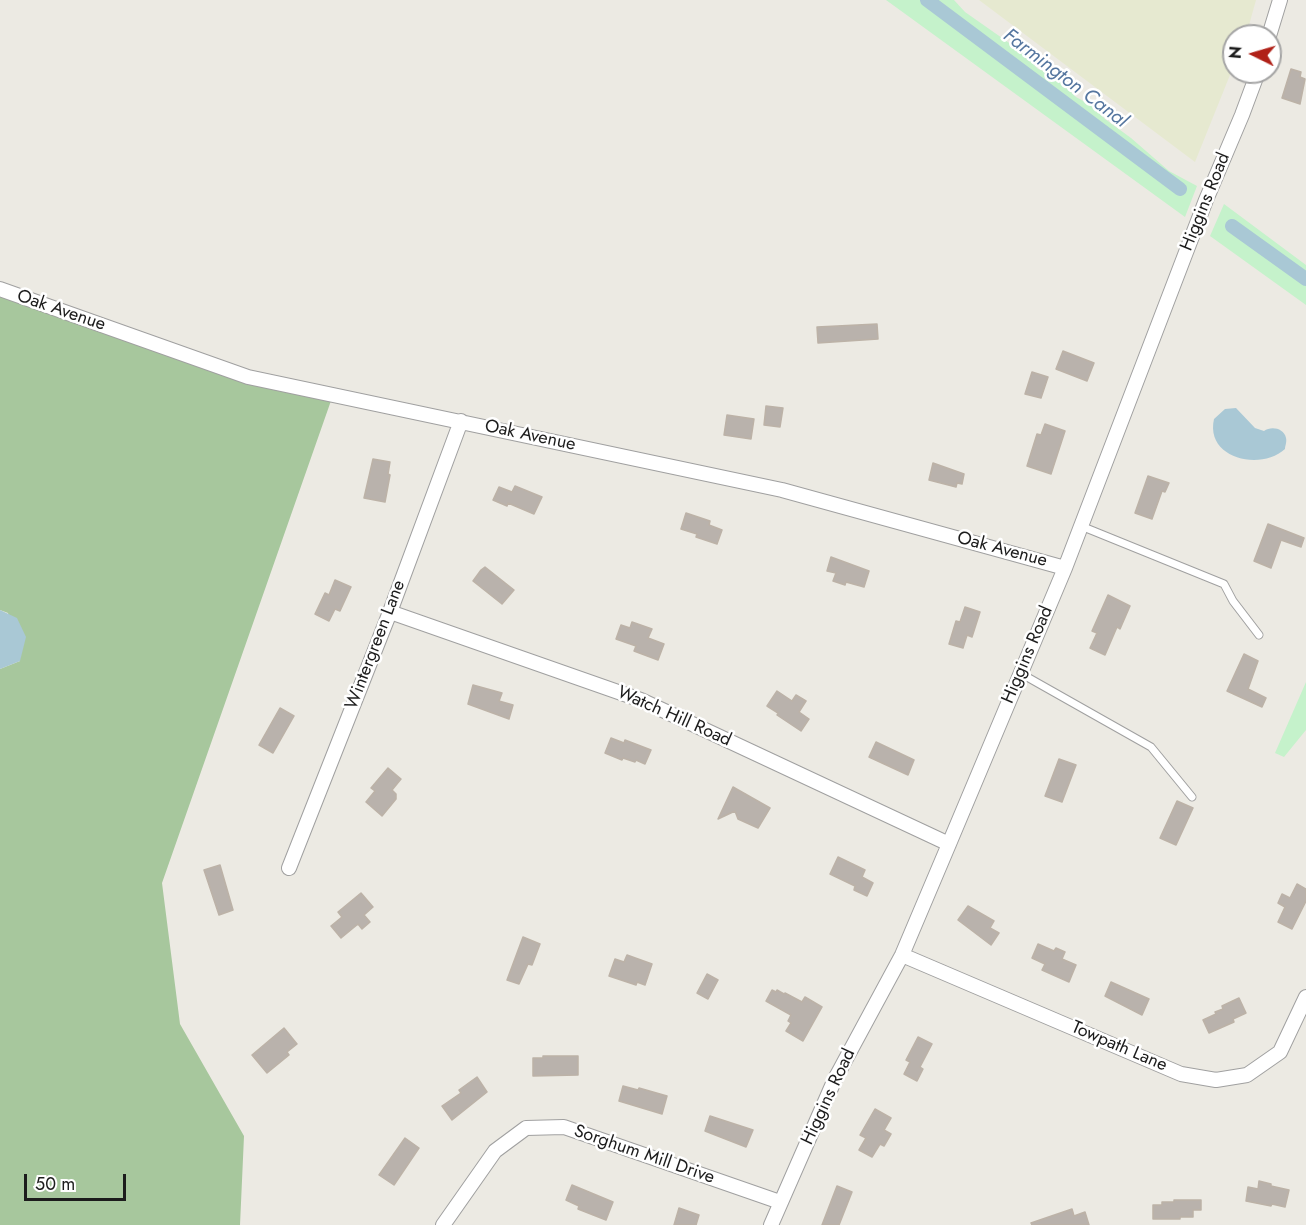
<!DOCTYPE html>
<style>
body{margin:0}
#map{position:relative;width:1306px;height:1225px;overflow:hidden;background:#eceae3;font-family:Jost,sans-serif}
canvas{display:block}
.north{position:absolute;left:1222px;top:24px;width:60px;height:60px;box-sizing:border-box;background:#fff;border:2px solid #a4a4a4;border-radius:50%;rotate:275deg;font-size:16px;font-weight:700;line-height:24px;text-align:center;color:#1c1c1c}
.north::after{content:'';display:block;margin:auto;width:21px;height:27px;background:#b02118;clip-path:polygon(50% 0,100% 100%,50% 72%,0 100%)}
.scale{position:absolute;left:24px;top:1174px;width:102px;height:27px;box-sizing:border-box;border:3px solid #1c1c1c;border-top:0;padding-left:8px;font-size:18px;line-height:21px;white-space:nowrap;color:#1c1c1c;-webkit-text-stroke:4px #fff;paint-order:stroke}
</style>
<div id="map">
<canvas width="1306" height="1225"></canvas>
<div class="north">N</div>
<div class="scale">50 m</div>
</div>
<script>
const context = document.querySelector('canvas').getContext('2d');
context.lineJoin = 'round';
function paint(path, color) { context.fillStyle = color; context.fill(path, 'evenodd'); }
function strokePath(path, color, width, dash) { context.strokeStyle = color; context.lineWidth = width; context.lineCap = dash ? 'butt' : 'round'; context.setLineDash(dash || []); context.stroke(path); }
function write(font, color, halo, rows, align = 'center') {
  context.font = font + ' Jost,sans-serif'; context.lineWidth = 5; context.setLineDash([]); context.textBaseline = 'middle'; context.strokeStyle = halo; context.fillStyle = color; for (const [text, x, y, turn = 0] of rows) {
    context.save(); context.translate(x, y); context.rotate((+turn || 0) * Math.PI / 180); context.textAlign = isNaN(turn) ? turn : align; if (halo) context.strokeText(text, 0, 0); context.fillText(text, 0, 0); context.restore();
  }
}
paint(new Path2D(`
 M979,0H1256L1246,36H1234V65L1195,162Z`), '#e6e9d0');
paint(new Path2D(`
 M0,289L248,377L333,395L162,883L180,1024L244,1136L240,1225H0V669L20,661L8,613L0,610Z`), '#a7c79d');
paint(new Path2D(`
 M886,0H954L965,12L1022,52L1038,69L1054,75L1076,97L1094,107L1105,119L1131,138L1169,171L1197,186L1185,217Z
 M1224,204L1306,265V305L1210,236Z
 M1306,682V730L1284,757L1275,753Z`), '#c5f2cb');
paint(new Path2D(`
 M1236,408L1255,428L1264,431C1271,426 1284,428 1286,438C1287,442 1285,446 1285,449C1261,471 1205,459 1214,419L1225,409Z
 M0,610L17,618L26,637L20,661L0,669Z`), '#a9c8d5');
strokePath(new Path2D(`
 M927,0L1180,189
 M1232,226L1306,279`), '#a9c8d5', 14);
const building = new Path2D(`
 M1291,69L1301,72L1300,77L1305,79L1300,104L1282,98Z
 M877,324L878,339L818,343L817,327Z
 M1063,351L1094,363L1087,381L1056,369Z
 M1032,372L1048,377L1041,398L1025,394Z
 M766,406L783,408L780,427L764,425Z
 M727,415L754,419L751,439L724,435Z
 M1045,424L1065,431L1051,474L1027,466L1037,434L1041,435Z
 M373,459L390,462L388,474L390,475L385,502L364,498Z
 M933,463L964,474L962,484L957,483L956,487L929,480Z
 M1148,476L1169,483L1165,492L1162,491L1152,519L1135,513Z
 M515,486L542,497L534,514L508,503L507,506L493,500L499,487L512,492Z
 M686,513L710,521L709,525L722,530L717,544L696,537L697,534L681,529Z
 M1268,524L1304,538L1301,547L1281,540L1271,568L1254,561Z
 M831,557L869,571L864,587L846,582L845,585L833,581L836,573L827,571Z
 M485,567L514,590L502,604L473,581L481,570Z
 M335,580L351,587L340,611L335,609L329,621L315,614L325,593L329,595Z
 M1108,595L1130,606L1120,629L1117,627L1105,655L1090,648L1097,633L1092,631Z
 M965,607L980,612L972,637L967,635L963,648L949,644L956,621L960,622Z
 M632,622L652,629L648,638L664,644L658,660L634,651L636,646L616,639L621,625L630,628Z
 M1244,654L1258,661L1248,689L1266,698L1262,707L1227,691Z
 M473,685L502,693L499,701L513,705L509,719L468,704Z
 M777,691L792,701L796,695L806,701L799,712L809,719L801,731L777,715L778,713L767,706Z
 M280,708L294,716L273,753L259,745Z
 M611,738L624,743L625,740L651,750L645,764L636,760L635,762L623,758L622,760L605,753Z
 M876,742L914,760L908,775L869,757Z
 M1059,759L1076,765L1062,802L1045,796Z
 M388,768L401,779L392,790L396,794V799L382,816L366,802L375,791L371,788Z
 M733,787L770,808L758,828L738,819L735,811L718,819Z
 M1177,801L1193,808L1176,845L1160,838Z
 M838,857L865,870L862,877L873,883L867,896L854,890L855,886L830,874Z
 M220,865L233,910L219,915L204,870Z
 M1297,884L1306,889V901L1292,929L1278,922L1285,907L1278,903L1282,894L1290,898Z
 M361,893L373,907L364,915L370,922L362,929L358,924L341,938L331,926L342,917L338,912Z
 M968,906L994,921L990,928L999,933L991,945L958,920Z
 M523,937L540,944L532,965L528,964L519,984L507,980Z
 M1038,944L1054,951L1056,948L1065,952L1062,959L1076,965L1069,982L1042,970L1045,964L1032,958Z
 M627,955L652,964L645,985L637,982L636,985L609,976L615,959L624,962Z
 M707,974L718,980L708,999L697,993Z
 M1111,982L1149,999L1142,1015L1105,996Z
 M772,990L776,992L777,990L784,994L785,993L802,1002L805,997L822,1007L803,1041L786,1031L791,1023L788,1021L791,1015L766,1001Z
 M1239,998L1246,1013L1233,1019L1234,1022L1209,1033L1203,1020L1216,1014L1215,1012L1223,1009L1222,1006Z
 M284,1028L297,1044L287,1052L289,1055L267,1073L252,1055Z
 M918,1037L932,1044L920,1067L923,1069L917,1081L904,1074L910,1062L906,1060Z
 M543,1056H578V1075L533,1076V1058H543Z
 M477,1077L487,1092L452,1120L442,1106L461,1093L459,1090Z
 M623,1086L638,1090L639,1088L667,1096L662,1114L619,1101Z
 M875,1109L891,1118L884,1130L891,1134L884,1146L880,1144L872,1157L859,1150L866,1138L860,1135Z
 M710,1116L753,1130L746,1147L705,1131Z
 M405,1138L419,1148L394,1185L379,1175Z
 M1259,1181L1271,1184V1186L1289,1190L1285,1207L1272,1204L1271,1206L1246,1201L1248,1187L1258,1189Z
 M572,1185L613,1202L606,1220L578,1209L579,1206L566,1200Z
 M837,1186L852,1192L839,1225H822Z
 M1174,1200H1201V1210H1193V1217H1180V1219H1153V1205H1162V1202H1174Z
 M679,1208L699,1215L696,1225H674Z
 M1072,1209L1074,1216L1085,1212L1089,1225H1032L1031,1223Z`);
paint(building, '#b9b2ac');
strokePath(building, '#bcb2a7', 1.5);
const lane = new Path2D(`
 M1081,526L1224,584L1233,601L1259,635
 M1020,673L1151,747L1192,797`);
const street = new Path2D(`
 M1269,36L1280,0
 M0,289L248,377L782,490L1065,568
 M390,612L641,700L949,844
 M289,868L390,612L461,421
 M902,955L1181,1074L1216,1080L1247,1075L1280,1052L1306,997
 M443,1225L495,1151L526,1128L564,1127L780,1202
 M771,1225L835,1079L902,955L949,844L1065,568L1206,200L1242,115L1258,72`);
strokePath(lane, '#a0a0a0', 9);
strokePath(street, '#a0a0a0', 16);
strokePath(lane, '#fff', 7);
strokePath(street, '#fff', 14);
write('18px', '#1c1c1c', '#fff', [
 ["Higgins Road",1206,202,-68],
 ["Oak Avenue",61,311,19],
 ["Oak Avenue",530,436,12],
 ["Oak Avenue",1002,550,15],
 ["Wintergreen Lane",376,645,-69],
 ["Higgins Road",1028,655,-67],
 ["Watch Hill Road",674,717,24],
 ["Towpath Lane",1119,1047,23],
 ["Higgins Road",829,1097,-65],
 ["Sorghum Mill Drive",644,1155,19]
]);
write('italic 20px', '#55769f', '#fff', [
 ["Farmington Canal",1065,79,37]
]);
</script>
